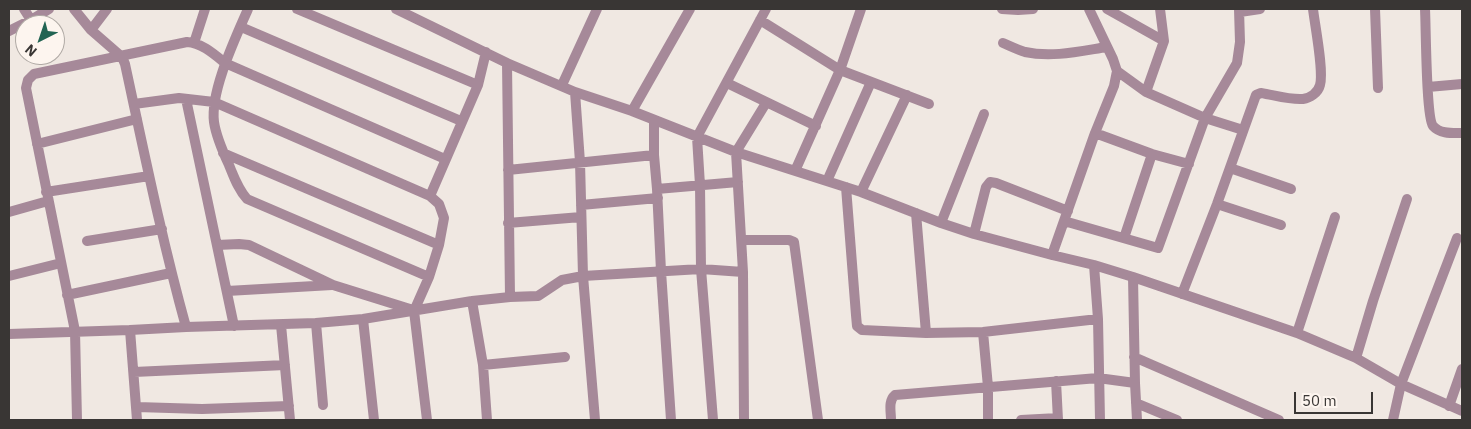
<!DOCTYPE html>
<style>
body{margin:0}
#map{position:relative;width:1471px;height:429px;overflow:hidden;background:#f0e8e2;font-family:"IBM Plex Sans",sans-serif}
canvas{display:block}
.frame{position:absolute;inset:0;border:10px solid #393634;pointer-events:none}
.north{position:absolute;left:15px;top:15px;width:50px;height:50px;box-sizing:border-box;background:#fdf5ef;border:1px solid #afa9a4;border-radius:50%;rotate:221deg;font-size:14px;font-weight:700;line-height:20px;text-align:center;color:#393634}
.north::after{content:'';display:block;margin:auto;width:18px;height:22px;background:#226453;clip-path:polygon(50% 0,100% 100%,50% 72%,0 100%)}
.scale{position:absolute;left:1294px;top:392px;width:79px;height:22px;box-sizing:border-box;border:2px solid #393634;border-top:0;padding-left:6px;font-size:15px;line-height:18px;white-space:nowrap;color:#393634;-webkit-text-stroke:4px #fdf5ef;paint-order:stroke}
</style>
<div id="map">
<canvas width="1471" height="429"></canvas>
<div class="frame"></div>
<div class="north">N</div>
<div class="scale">50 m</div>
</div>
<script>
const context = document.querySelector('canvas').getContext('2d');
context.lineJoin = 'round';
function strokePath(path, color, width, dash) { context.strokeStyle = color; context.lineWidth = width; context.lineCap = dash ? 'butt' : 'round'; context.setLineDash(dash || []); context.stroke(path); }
strokePath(new Path2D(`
 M24,9L31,20
 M74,9L91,30L122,57L125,64C144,152 162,240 186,327
 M248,9C236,37 210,91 214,122C216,136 223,152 229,165C234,177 238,189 247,199L429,277
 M297,9L478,85
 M396,9L507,63L575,92L632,111L736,152L861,192L941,223L974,234L1052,255L1094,265L1133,277L1297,333L1356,358L1401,384L1462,411
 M1002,9L1018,10L1033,9
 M1107,9L1164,41
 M1375,9L1378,88
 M1425,9C1426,26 1426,117 1433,126C1440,134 1452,133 1462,133
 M1240,12L1260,9
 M760,20L840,70L929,104
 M241,27L461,121
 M91,30L107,9
 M9,31L31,20L49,9
 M194,43L205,9
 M1003,43C1010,46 1018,50 1025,52C1052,58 1081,51 1107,47
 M507,63L510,297
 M1117,71L1146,92L1205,118L1243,130
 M727,83L816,126
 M562,85L597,9
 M1428,87L1462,84
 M575,92L580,162L583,276L595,420
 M1146,92L1164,41L1160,9
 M186,99L234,326
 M134,104L179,98L214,102L430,196L439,204L444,218L439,245L429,277L414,311L427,420
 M632,111L690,9
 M654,120V155L657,189L661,271L671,420
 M1095,133L1152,154L1189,164
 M37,144L137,119
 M223,153L439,245
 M1230,168L1291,189
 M508,170L654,155
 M795,171L840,70L861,9
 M827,181L871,82
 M846,187L856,315L857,326L862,330L926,333L983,332L1098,319
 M657,189L738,182
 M46,192L149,176
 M861,192L907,95
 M430,196L478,85L486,52
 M1217,204L1281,225
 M581,205L658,198
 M9,212L48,201
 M916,213L926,333
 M1064,221L1158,248L1205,118L1237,63L1240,42L1239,9
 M508,223L581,217
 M941,223L984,114
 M974,234L986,187L990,182L996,183L1068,211
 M1124,238L1152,154
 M742,240H789L794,242L818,420
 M87,241L162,229
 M217,245L239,244L249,245L333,285L410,309
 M1052,255L1095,133L1114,86L1117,71L1113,59L1089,9
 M1094,265L1098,319L1100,420
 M9,276L61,263
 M1133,277L1135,383L1137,420
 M227,291L332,285
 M1182,294L1217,204L1256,95L1261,93C1274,95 1289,100 1303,99C1310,98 1318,93 1320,85C1324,71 1315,26 1313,9
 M67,295L171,273
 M472,301L483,365L487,420
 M363,319L374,420
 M316,323L323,405
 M281,325L290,420
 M130,330L137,420
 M983,332L988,387V420
 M1297,333L1335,217
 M9,334L130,330L186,327L316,323L363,319L472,301L510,297L538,296L562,280L583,276L701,269L743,272
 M1134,357L1279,420
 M1356,358L1373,301L1407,199
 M483,365L565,357
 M134,372L285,365
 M1056,381L1058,420
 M1136,403L1177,420
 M1449,406L1462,369
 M137,407L202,409L289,406
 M77,420L75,331L26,88L28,80L34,74L187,42C202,43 214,54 225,63L445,159
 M713,420L701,269L700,185L697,137L766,9
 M744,420L743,272L736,152L766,103
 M891,420C891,411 888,401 895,395L1098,378L1135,383
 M1021,420L1058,418
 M1393,420L1401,384L1457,238`), '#a68999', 10);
</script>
